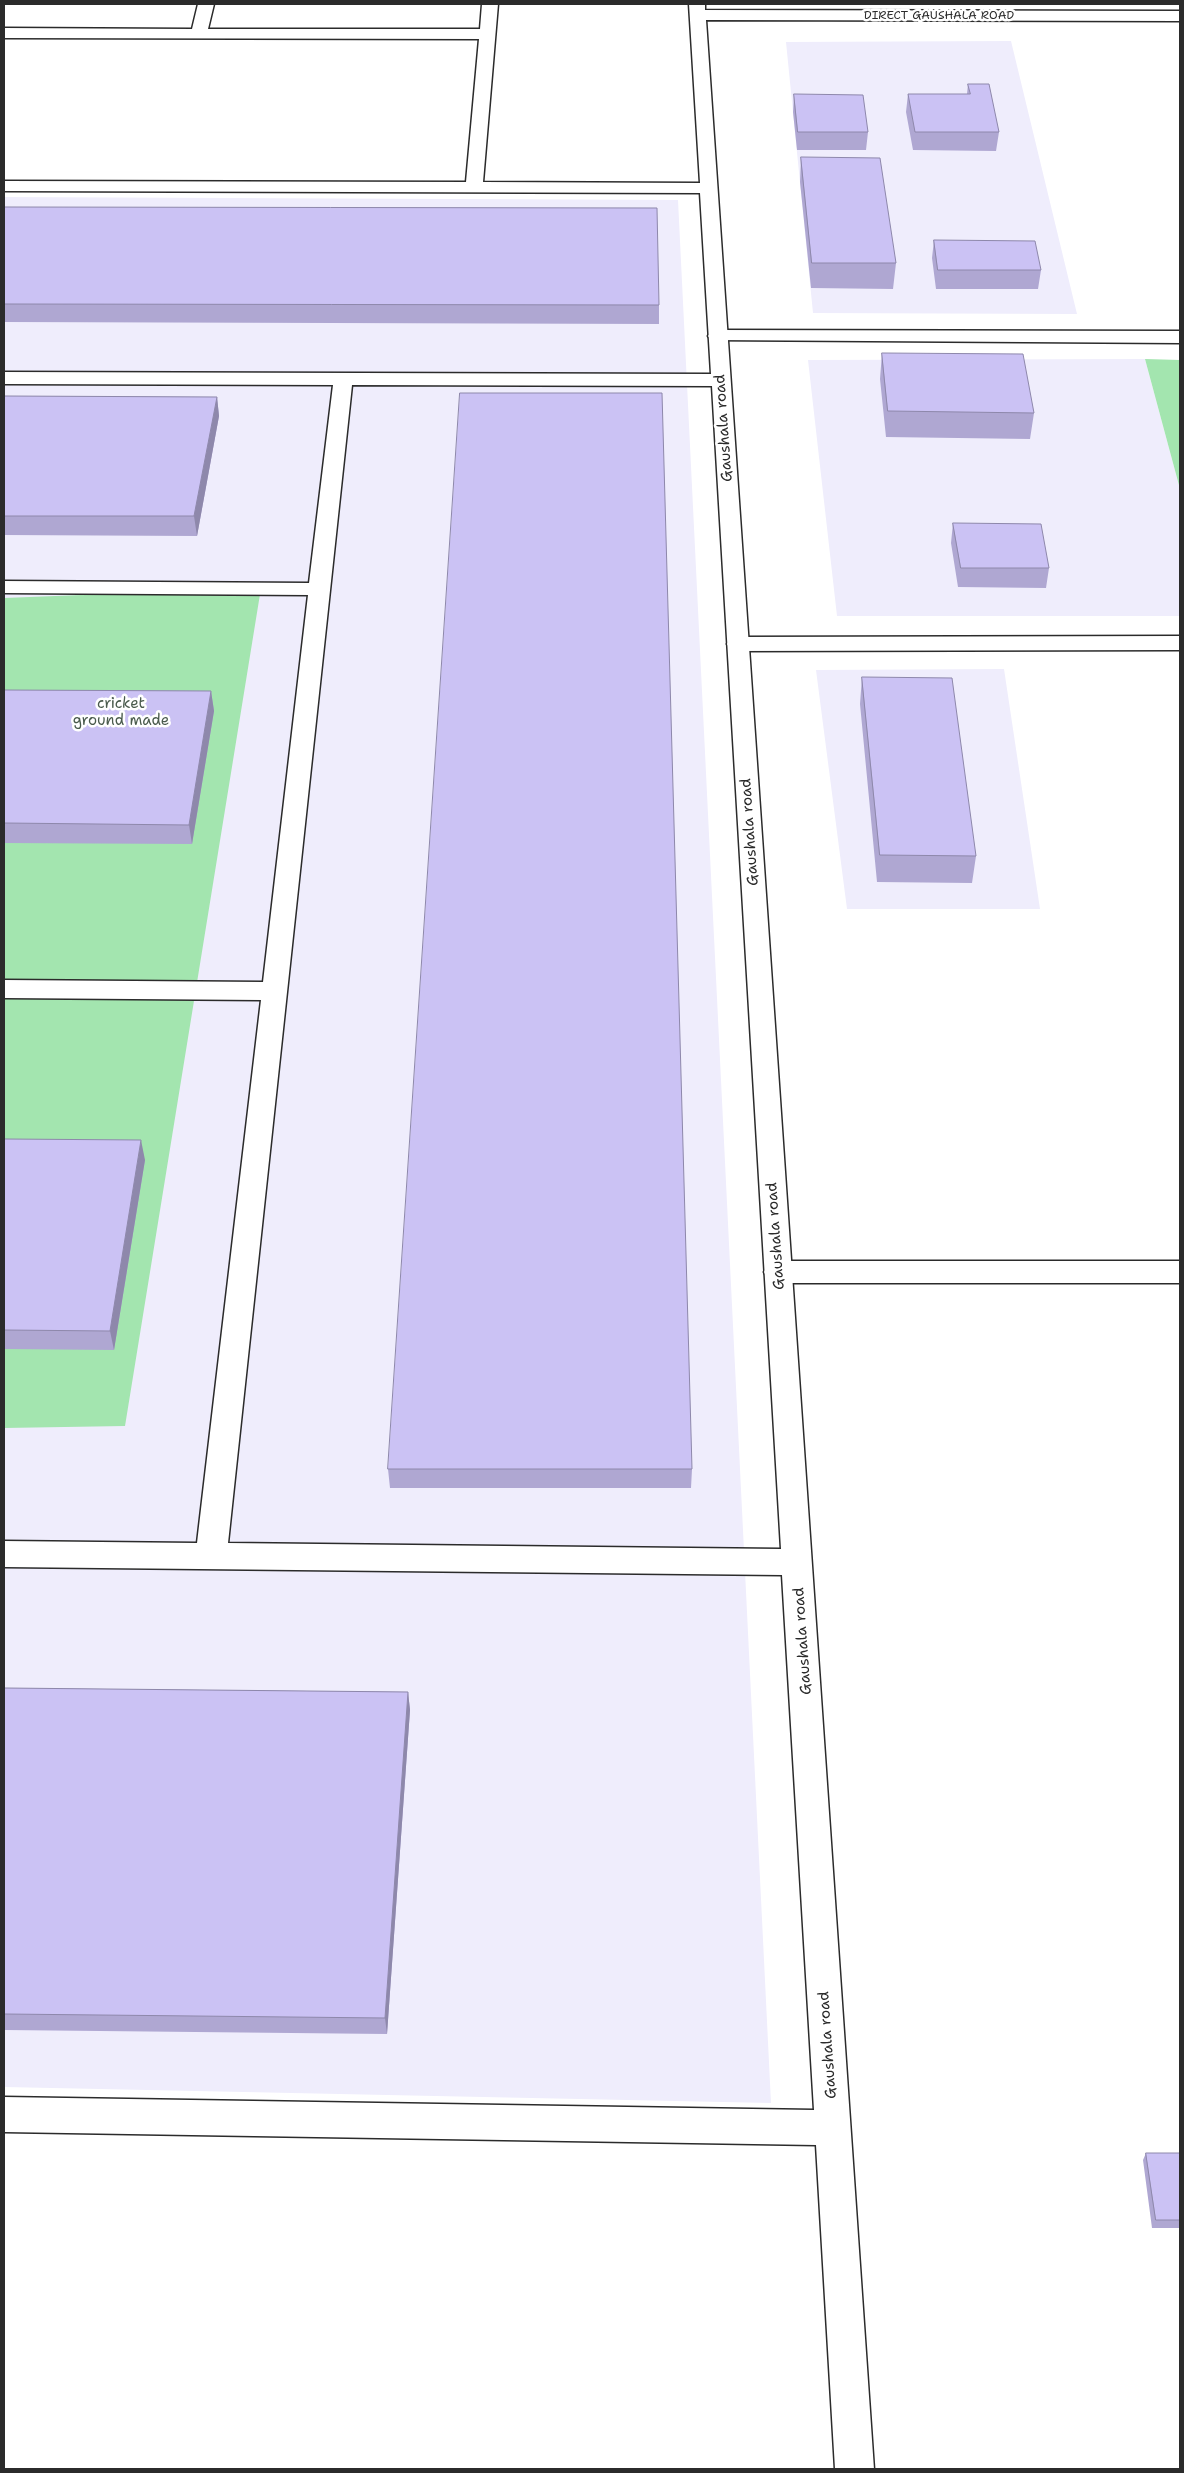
<!DOCTYPE html>
<style>
body{margin:0}
#map{position:relative;width:1184px;height:2473px;overflow:hidden;background:#fff;font-family:"Shantell Sans",sans-serif}
canvas{display:block}
.frame{position:absolute;inset:0;border:5px solid #2b2b2b;pointer-events:none}
</style>
<div id="map">
<canvas width="1184" height="2473"></canvas>
<div class="frame"></div>
</div>
<script>
const context = document.querySelector('canvas').getContext('2d');
context.lineJoin = 'round';
function paint(path, color) { context.fillStyle = color; context.fill(path, 'evenodd'); }
function strokePath(path, color, width, dash) { context.strokeStyle = color; context.lineWidth = width; context.lineCap = dash ? 'butt' : 'round'; context.setLineDash(dash || []); context.stroke(path); }
function write(font, color, halo, rows, align = 'center') {
  context.font = font + ' "Shantell Sans",sans-serif'; context.lineWidth = 5; context.setLineDash([]); context.textBaseline = 'middle'; context.strokeStyle = halo; context.fillStyle = color; for (const [text, x, y, turn = 0] of rows) {
    context.save(); context.translate(x, y); context.rotate((+turn || 0) * Math.PI / 180); context.textAlign = isNaN(turn) ? turn : align; if (halo) context.strokeText(text, 0, 0); context.fillText(text, 0, 0); context.restore();
  }
}
paint(new Path2D(`
 M1011,41L1077,314L813,313L786,42Z
 M4,197L678,200L771,2103L4,2087Z
 M1145,359L1180,489V616H837L808,360Z
 M1004,669L1040,909H847L816,670Z`), '#efedfc');
paint(new Path2D(`
 M1145,359L1180,360V489Z
 M261,588L125,1426L4,1428V598Z`), '#a3e5af');
const lane = new Path2D(`
 M718,330L1180,331V343L711,340L708,336L711,332Z
 M1180,636V650L738,651L730,649L727,644L730,639L738,637Z
 M778,1261H1180V1283H778L768,1280L764,1272L768,1264Z`);
const street = new Path2D(`
 M198,4H214L208,29H480L482,4H498L483,182L700,183L689,4H705V10L1180,11V21L706,20L874,2469H835L816,2145L4,2132V2097L814,2110L782,1575L4,1567V1541L197,1543L261,1000L4,998V980L263,982L308,595L4,593V581L309,583L333,385L4,384V372L711,374L700,193L4,191V181L466,182L479,39L4,38V28L192,29ZM352,385L712,386L781,1549L228,1543Z`);
strokePath(lane, '#2b2b2b', 3);
strokePath(street, '#2b2b2b', 3);
paint(lane, '#fff');
paint(street, '#fff');
paint(new Path2D(`
 M968,84L999,132L996,151L913,150L906,112L908,94H967Z
 M794,94L868,132L866,150H797L793,112Z
 M801,157L896,263L893,289L811,288L800,182Z
 M4,207L659,305V324L4,322Z
 M934,240L1041,270L1038,289H936L932,258Z
 M882,353L1034,413L1030,439L886,437L880,379Z
 M4,396L217,397L219,416L197,536L4,535Z
 M953,523L1049,568L1046,588L958,587L951,543Z
 M862,677L976,856L972,883L877,882L860,704Z
 M4,690L211,691L214,711L192,844L4,843Z
 M4,1139L145,1160L114,1350L4,1349Z
 M388,1469H692L691,1488H390Z
 M4,1688L408,1692L410,1710L387,2034L4,2030Z
 M1146,2153H1180V2228H1152L1143,2160Z`), '#afa7d2');
paint(new Path2D(`
 M217,397L219,416L197,536L194,516Z
 M211,691L214,711L192,844L189,825Z
 M141,1140L145,1160L114,1350L110,1331Z
 M408,1692L410,1710L387,2034L385,2018Z`), '#8e88ab');
const building = new Path2D(`
 M968,84H989L999,132H915L908,94H970Z
 M794,94L863,95L868,132H798Z
 M801,157L880,158L896,263H812Z
 M4,207L657,208L659,305L4,304Z
 M934,240L1035,241L1041,270H938Z
 M882,353L1023,354L1034,413L888,411Z
 M460,393H662L692,1469H388Z
 M4,396L217,397L194,516H4Z
 M953,523L1041,524L1049,568H961Z
 M862,677L952,678L976,856L880,855Z
 M4,690L211,691L189,825L4,823Z
 M4,1139L141,1140L110,1331L4,1330Z
 M4,1688L408,1692L385,2018L4,2014Z
 M1146,2153H1180V2220H1156Z`);
paint(building, '#cbc2f4');
strokePath(building, '#8e88ab', 1);
write('12px', '#2b2b2b', '#fff', [
 ["DIRECT GAUSHALA ROAD",939,16]
]);
write('15px', '#2b2b2b', '#fff', [
 ["Gaushala road",724,428,-94],
 ["Gaushala road",750,832,-94],
 ["Gaushala road",776,1236,-94],
 ["Gaushala road",803,1641,-94],
 ["Gaushala road",828,2045,-94]
]);
write('15px', '#495a4c', '#fff', [
 ["cricket",121,704],
 ["ground made",121,721]
]);
</script>
